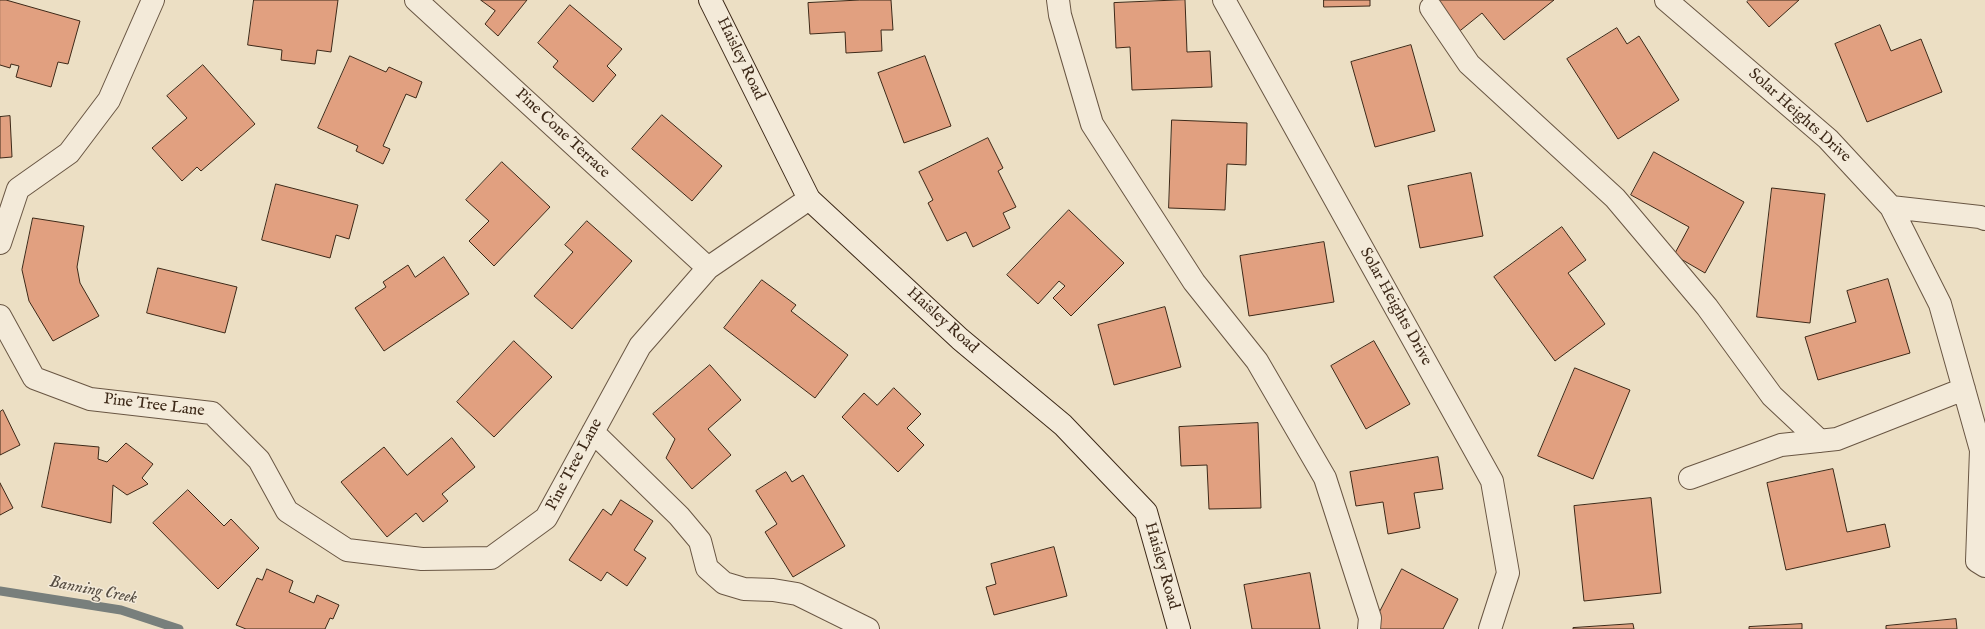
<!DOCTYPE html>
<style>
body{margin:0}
canvas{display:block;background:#ecdfc4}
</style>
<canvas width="1985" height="629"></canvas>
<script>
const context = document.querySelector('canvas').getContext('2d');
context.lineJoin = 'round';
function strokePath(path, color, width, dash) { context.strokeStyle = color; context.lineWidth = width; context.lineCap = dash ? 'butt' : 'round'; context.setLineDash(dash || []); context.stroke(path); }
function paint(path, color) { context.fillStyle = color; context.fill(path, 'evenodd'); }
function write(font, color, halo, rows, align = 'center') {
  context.font = font + ' "IM FELL English",serif'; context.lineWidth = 3; context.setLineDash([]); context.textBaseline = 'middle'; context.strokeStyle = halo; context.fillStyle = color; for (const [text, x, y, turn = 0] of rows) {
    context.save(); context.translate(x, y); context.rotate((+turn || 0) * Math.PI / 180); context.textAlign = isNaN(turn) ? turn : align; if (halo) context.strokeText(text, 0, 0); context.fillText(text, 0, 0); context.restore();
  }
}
strokePath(new Path2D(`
 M0,591L121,610L179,629`), '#787f7c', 9);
const building = new Path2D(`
 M0,0H6L80,21L68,64L58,62L51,87L16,77L19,66L11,64L10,68L0,65Z
 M254,0H338L331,52L317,50L315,64L281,60L282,50L248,45Z
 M481,0H527L498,36L485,24L495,11Z
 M860,0H891L893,30H881L882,51L846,53L845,32L810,34L808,3Z
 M1185,0L1187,52L1210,51L1212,87L1132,90L1130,47L1116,48L1114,3Z
 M1324,0H1370V6L1324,7Z
 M1434,0H1554L1504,40L1482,13L1456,34Z
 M1749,0H1799L1769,27L1747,2Z
 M570,5L622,49L607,66L616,75L593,102L553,67L558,61L538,43Z
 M1880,25L1891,51L1921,39L1942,92L1867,122L1835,44Z
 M1617,28L1627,44L1639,36L1679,100L1618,139L1567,59Z
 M1411,45L1435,131L1375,147L1351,62Z
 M350,56L386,72L389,67L422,82L416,98L406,94L383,146L390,149L383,164L356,151L358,146L318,128Z
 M925,56L951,126L904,143L878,73Z
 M203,65L255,124L201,171L197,167L182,181L152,148L187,118L167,96Z
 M662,115L722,166L692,201L632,149Z
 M10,116L12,157L0,158V117Z
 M1172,120L1247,123L1246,165L1227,164L1225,210L1169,208Z
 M988,138L1003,168L998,171L1016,207L1003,213L1010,228L973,247L966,232L947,241L928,203L933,200L919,172Z
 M1654,152L1744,202L1705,273L1674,255L1689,227L1631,195Z
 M502,162L550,207L494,266L469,241L489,221L466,200Z
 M1471,173L1483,236L1420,248L1408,186Z
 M276,184L358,205L349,239L336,235L330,258L262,240Z
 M1772,188L1825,194L1810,323L1757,317Z
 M1069,210L1124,263L1071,316L1053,298L1065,286L1059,281L1038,304L1007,275Z
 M33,218L84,226L77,267L80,283L99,316L53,341L29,301L22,270Z
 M587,221L632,261L572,329L534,296L573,252L565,245Z
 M1562,227L1586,260L1568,273L1605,324L1555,361L1494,277Z
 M1324,242L1334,302L1249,316L1240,256Z
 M444,257L469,294L384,351L355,308L386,287L383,282L408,265L415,277Z
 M158,268L237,287L225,333L147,313Z
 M1888,279L1910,353L1818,380L1805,337L1856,322L1847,291Z
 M762,280L796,305L791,311L848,355L815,398L724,328Z
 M1165,307L1181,367L1114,385L1098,325Z
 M514,341L552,377L494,437L457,402Z
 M1374,341L1410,404L1366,429L1331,366Z
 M710,365L741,400L708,429L731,455L692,489L666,458L675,439L653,414Z
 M1575,368L1630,390L1593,479L1538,456Z
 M894,388L921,414L907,428L924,445L898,472L842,417L864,393L877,405Z
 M3,410L20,445L0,455V412Z
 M1258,423L1261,508L1209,509L1207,465L1181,466L1179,427Z
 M452,438L475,467L442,494L448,501L423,522L416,513L387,537L341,482L384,447L407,475Z
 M55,443L99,447L98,459L107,462L126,443L153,464L142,478L148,484L127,495L113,485L111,523L42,507Z
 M1438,457L1443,489L1414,493L1420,528L1388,534L1383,502L1356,506L1350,472Z
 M1833,469L1847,532L1885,524L1890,547L1786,570L1767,483Z
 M786,472L792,482L803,475L845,546L793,577L765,532L777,524L756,491Z
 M0,483L13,508L0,515Z
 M188,490L224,526L231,519L259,548L218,589L153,523Z
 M1651,498L1661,593L1584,601L1574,506Z
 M621,500L653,521L634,550L646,558L627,586L607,572L601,581L569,560L603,509L611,515Z
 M1054,547L1067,596L994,615L986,587L996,584L991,564Z
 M267,569L293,581L289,592L314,603L317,595L339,605L333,619L330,618L325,629H246L236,625L257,578L262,580Z
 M1402,569L1458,599L1443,629H1371Z
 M1310,573L1320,629H1252L1244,585Z
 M1956,619L1957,629H1886V626Z
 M1633,624L1634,629H1573V628Z
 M1802,624V629H1749V627Z`);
paint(building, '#e1a080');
strokePath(building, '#3d2918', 1);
const street = new Path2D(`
 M416,0L708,268
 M1058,0L1060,15L1092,124L1194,282L1257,361L1325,478L1370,618L1369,629
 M1224,0L1492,481L1508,573L1490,629
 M1666,0L1828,139L1891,207L1940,304L1981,450L1977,561L1985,566
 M1431,8L1469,64L1615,198L1707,307L1772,396L1820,441
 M1891,207L1980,217L1985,219
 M0,243L18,189L69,153L109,100L153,0
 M0,316L34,378L90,399L212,413L259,460L287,511L347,550L422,559L491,558L546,518L640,346L708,268L809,199
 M593,432L679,516L700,541L707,568L724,583L744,589L773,590L797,594L868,629
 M1690,478L1781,445L1837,439L1964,389`);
const secondary = new Path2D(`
 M710,0L809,199L960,339L1063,425L1146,512L1179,629`);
strokePath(street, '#695643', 24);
strokePath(secondary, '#3d2918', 24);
strokePath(street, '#f3ead9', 22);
strokePath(secondary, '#f3ead9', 22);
write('16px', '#3d2918', '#f3ead9', [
 ["Haisley Road",740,59,64],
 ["Solar Heights Drive",1799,116,42],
 ["Pine Cone Terrace",562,134,43],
 ["Solar Heights Drive",1395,307,61],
 ["Haisley Road",942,321,42],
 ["Pine Tree Lane",154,406,7],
 ["Pine Tree Lane",575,465,-62],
 ["Haisley Road",1161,566,74]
]);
write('italic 17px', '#564d42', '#f3ead9', [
 ["Banning Creek",93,591,11]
]);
</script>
